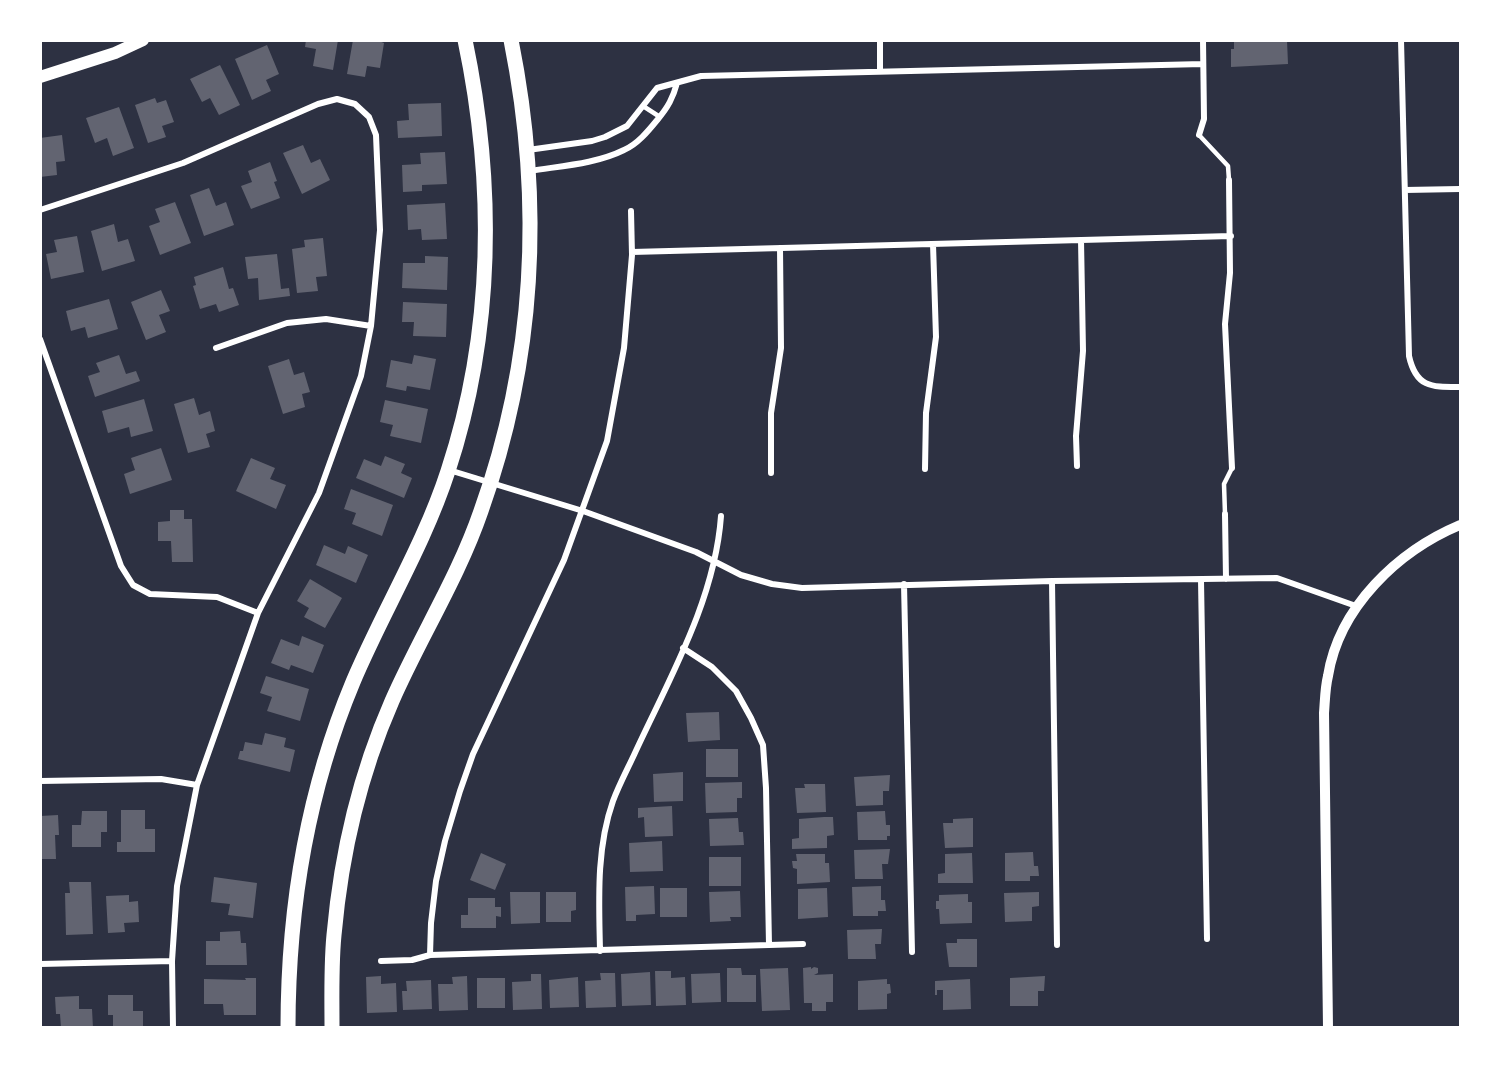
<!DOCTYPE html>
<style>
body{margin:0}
#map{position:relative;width:1501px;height:1068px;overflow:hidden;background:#2d3142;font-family:"Libre Baskerville",serif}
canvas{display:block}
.frame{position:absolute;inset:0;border:42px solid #fff;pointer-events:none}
</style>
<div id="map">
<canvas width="1501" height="1068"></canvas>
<div class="frame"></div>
</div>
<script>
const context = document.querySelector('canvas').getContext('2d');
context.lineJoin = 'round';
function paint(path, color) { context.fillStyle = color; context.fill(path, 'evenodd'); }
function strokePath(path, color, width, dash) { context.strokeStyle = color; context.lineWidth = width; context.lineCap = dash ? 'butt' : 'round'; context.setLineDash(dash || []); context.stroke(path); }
paint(new Path2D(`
 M306,40H338L333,70L313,66L316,49L305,47Z
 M353,40H376L384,43L380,68L367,66L365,77L347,74Z
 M1234,40H1287L1288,64L1231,67V49H1234Z
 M267,45L279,74L266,80L271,91L252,100L235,59Z
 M220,65L240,105L219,115L210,98L202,102L190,79Z
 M155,98L157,103L166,100L174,122L162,126L166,137L148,143L135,105Z
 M441,103L442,136L398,138L397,121L409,120L408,104Z
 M119,107L134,148L113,156L107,138L95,143L86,118Z
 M62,135L65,161L56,162L57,175L40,177V138Z
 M303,145L311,163L320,159L330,180L302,194L283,153Z
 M445,152L447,184L422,185V191L403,192L402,165L421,164L420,153Z
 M270,162L277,181L274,182L280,198L251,209L241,186L252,182L248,171Z
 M209,188L216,206L226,202L234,225L204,236L190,195Z
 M175,202L191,243L160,255L149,226L160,222L155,209Z
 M445,203L447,239L422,240L421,229L408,230L407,205Z
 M114,224L118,242L128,239L135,261L102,271L91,231Z
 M77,236L84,272L51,279L46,254L57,252L54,240Z
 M323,238L327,276L316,277L318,291L297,293L292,249L305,247L304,240Z
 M277,254L281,289L289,288L290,296L259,300L258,278L248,279L245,257Z
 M425,256L448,257L447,290L402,288L403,263H425Z
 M223,267L229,289L233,288L239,305L219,312L216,304L200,309L193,286L196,285L194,277Z
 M161,290L170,311L159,315L166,332L146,340L131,302Z
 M109,299L118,329L88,338L85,327L71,331L66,311Z
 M403,302L447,304L446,337L413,336L414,322H402Z
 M119,355L126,374L136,371L140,381L95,397L88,376L100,372L96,363Z
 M414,355L436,359L430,390L407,386L406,391L386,387L391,360L412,364Z
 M289,359L294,375L304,372L310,392L302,394L305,407L283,414L268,366Z
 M194,398L199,415L210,411L215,431L206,434L210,447L188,453L174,404Z
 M144,399L153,431L131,437L129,427L108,433L102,411Z
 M385,400L428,409L421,443L390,436L393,425L380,422Z
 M161,448L172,480L130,494L124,474L135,470L131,458Z
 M385,456L405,464L401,473L412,478L404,498L356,478L364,459L381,466Z
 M251,458L275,468L270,479L286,485L276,509L236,491Z
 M351,489L393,505L382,536L352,524L356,513L344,509Z
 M170,510H184V519H192L193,562H172L171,541H158V522L170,521Z
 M324,545L345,554L348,546L368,555L356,583L316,565Z
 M310,579L342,598L325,628L304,617L309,608L297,601Z
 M302,636L324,645L313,673L291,665L289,670L271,663L281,639L299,646Z
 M266,676L309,689L300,721L267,711L272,697L260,693Z
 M719,712L720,740L688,742L686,713Z
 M265,733L286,738L284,747L295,750L290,772L238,759L240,751H243L245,742L262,745Z
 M706,749H738V777H706Z
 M683,772V801L654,802L653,774Z
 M890,775L889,791H883V805L856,806L854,777Z
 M742,782V798H737V812L706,813L705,783Z
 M804,784H825L826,812L797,813L795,788H805Z
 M672,806L673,836L645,837L644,817L638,818V808Z
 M121,810H145V829H155V852H117V842H121Z
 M82,811H107V832H101V847H72V825H81Z
 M885,811L886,825H890V836H887V840H858L857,812Z
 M58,815L59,835H55L56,859H40V816Z
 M824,817H833L834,835L827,836V848L792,849V839L799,838V819Z
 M738,818L739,832H743L744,845L710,846L709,819Z
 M973,818V847L945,848L943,823H953V819Z
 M662,841L663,871L630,872L629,843Z
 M890,849L888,864H882L883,879H855L854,850Z
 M1033,852L1034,866H1038L1039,876H1030V881H1005V853Z
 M481,853L506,864L495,890L470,880Z
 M972,853L973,883H938V874L945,873V854Z
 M796,854H825V863H829L830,882L797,884V869L793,868L792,861H797Z
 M709,857H741V886H709Z
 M214,877L257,883L253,918L228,915L230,904L211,902Z
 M69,882H91L93,934L66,935L65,893H70Z
 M654,886L655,914L636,915V921H626L625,887Z
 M881,886V900H885L886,911H878V916H853L852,887Z
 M660,888H687V917H660Z
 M827,888L828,917L798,919V889Z
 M740,891L741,917H730L731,921L710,922L709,892Z
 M510,892H540V923L511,924Z
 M546,892H576V910L571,911V922H546Z
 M1039,892V906L1032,907V921L1005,922L1004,893Z
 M968,894V902H972V923L940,924L939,909H936V901H939V895Z
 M129,895V902L138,901L139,922L124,923L125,932L108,933L106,896Z
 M468,898H495V907H501V917L496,916V928H461V915H468Z
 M882,929L881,944H875L876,959H848L847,930Z
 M240,931L241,943H246L247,965H206V941H220V932Z
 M957,939H977V967H949L946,943H957Z
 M811,967V969L814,967L818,968V973L814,975L833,974V1002H826V1011H812V1003H804L803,968Z
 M727,968H741L742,975H756V1002H727Z
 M788,968L790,1010L762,1011L760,969Z
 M655,971H671V978L685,977L686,1005L656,1006Z
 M650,972L651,1005L622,1006L621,974Z
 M600,973H615L616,1007L586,1008L585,981L601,980Z
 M720,973L721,1002L692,1003L691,974Z
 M531,974H541L542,1009L513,1010L512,982L531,981Z
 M381,976V984L396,983L397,1012L367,1013L366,977Z
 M467,976L468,1010L439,1011L438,984H453L452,977Z
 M1045,976L1044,991H1038V1006H1010V978Z
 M578,977L579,1007L550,1008L549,980Z
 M245,978H256V1015H224L223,1004H204V979L246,980Z
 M477,978H505V1008H477Z
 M887,979V984H890L891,993L887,994V1009L858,1010V981Z
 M970,979L971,1009L943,1010V990H937V995H935V981Z
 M431,980L432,1009L403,1010L402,991H407L406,981Z
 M108,995H133V1011H143V1028H113V1015H108Z
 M79,996V1009H92L93,1028H61L60,1014H56L55,997Z`), '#626471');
strokePath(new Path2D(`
 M643,106L660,117
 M1199,135L1228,166L1229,180
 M1225,514L1224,484L1232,468`), '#fff', 4.5);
strokePath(new Path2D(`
 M880,40V71
 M1401,40L1409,356C1416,388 1432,387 1460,387
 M1199,135L1204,119L1203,40
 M528,150L592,141L605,137L627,126L657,88L701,76L1203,64
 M530,171C560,166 596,164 624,150C638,144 649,130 658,119C668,107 673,98 677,83
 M1229,180L1230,273L1225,324L1232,468
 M1405,190L1460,189
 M40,210L183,163L318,104L337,99L355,104L369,117L376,135L380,230L371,326L361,376L319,493L258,613L197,785L177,886L172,961L173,1028
 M632,252L1231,236
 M40,339L121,566L133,585L150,594L217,597L258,613
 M216,348L287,323L326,319L371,326
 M1077,466L1076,436L1083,351L1081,240
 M925,469L926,413L936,337L933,244
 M449,470L583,511L696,552L741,575L772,584L802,588L1052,581L1277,578L1356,606
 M771,473V413L781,348L780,248
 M1225,514L1226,579
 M1201,580L1207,939
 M1052,581L1057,945
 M904,584L912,952
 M683,648L712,667L736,691L751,718L763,745L766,788L769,945
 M40,781L161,779L197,785
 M600,951C599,901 596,849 613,801C619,785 627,770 634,755C669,679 715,600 721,516
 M430,955L431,923L436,881L445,841L460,791L473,754L564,560L607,441L624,348L632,255L631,211
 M381,961L412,960L430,955L803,944
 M40,964L172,961`), '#fff', 6);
strokePath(new Path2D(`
 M1328,1028L1324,713C1325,701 1325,688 1328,676C1339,607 1398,551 1460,525`), '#fff', 10);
strokePath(new Path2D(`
 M40,77L115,53L143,40`), '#fff', 12);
strokePath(new Path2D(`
 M288,1028C288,908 307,792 353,682C383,611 424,545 448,471C494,332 495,183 465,40
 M332,1028C332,997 331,966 334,935C341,856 360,774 392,701C420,637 458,578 481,511C536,357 543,200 511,40`), '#fff', 15);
</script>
